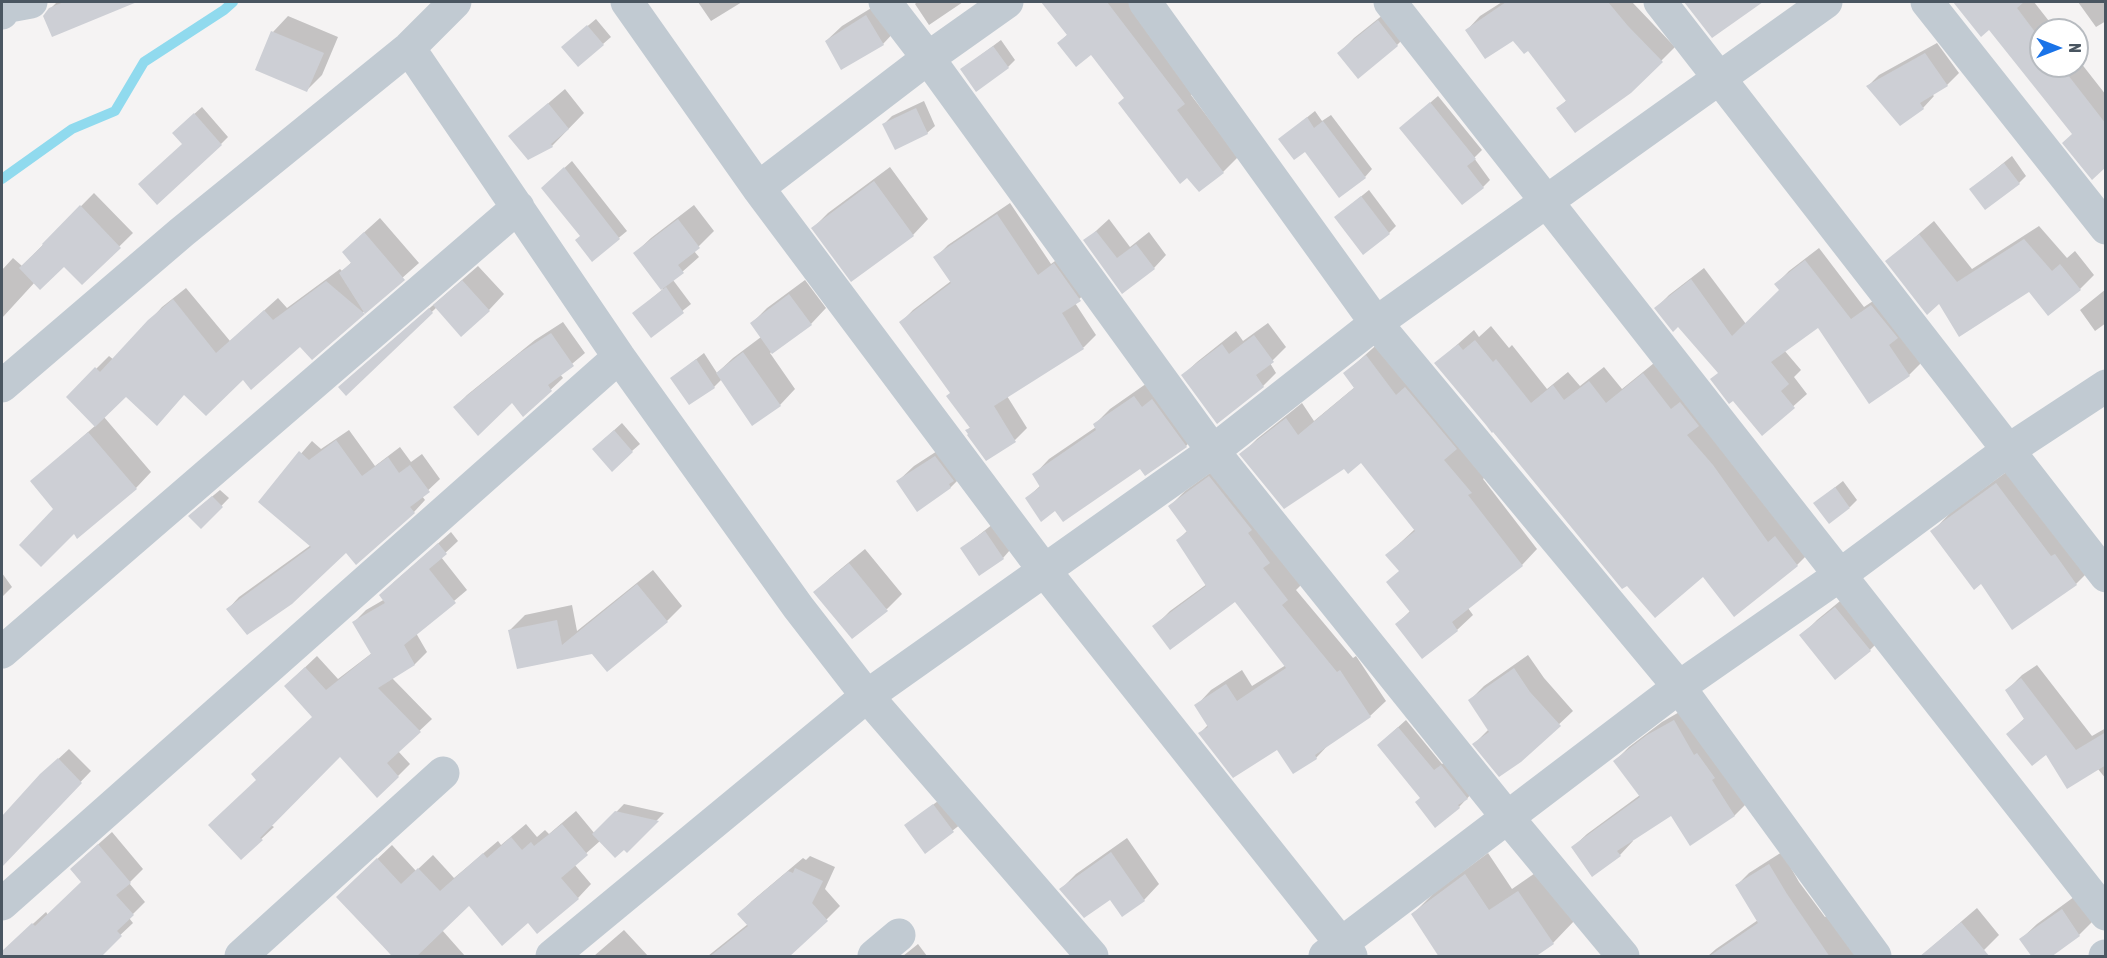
<!DOCTYPE html>
<style>
body{margin:0}
#map{position:relative;width:2107px;height:958px;overflow:hidden;background:#f5f3f3;font-family:"Asap Condensed",sans-serif}
canvas{display:block}
.frame{position:absolute;inset:0;border:3px solid #4a5661;pointer-events:none}
.north{position:absolute;left:2029px;top:18px;width:60px;height:60px;box-sizing:border-box;background:#fff;border:2px solid #b7bbc0;border-radius:50%;rotate:90deg;font-size:16px;font-weight:700;line-height:24px;text-align:center;color:#4a5661}
.north::after{content:'';display:block;margin:auto;width:21px;height:27px;background:#1a73e8;clip-path:polygon(50% 0,100% 100%,50% 72%,0 100%)}
</style>
<div id="map">
<canvas width="2107" height="958"></canvas>
<div class="frame"></div>
<div class="north">N</div>
</div>
<script>
const context = document.querySelector('canvas').getContext('2d');
context.lineJoin = 'round';
function paint(path, color) { context.fillStyle = color; context.fill(path, 'evenodd'); }
function strokePath(path, color, width, dash) { context.strokeStyle = color; context.lineWidth = width; context.lineCap = dash ? 'butt' : 'round'; context.setLineDash(dash || []); context.stroke(path); }
paint(new Path2D(`
 M57,2H111L50,9Z
 M698,2H742L711,21Z
 M881,2L898,28L883,44L826,41L842,26Z
 M917,2H963L929,25L915,4Z
 M1056,2H1132L1199,88L1191,95L1238,157L1223,172L1126,97L1091,53L1059,43L1068,34L1048,9Z
 M1502,2H1632L1675,47L1630,92L1558,108L1567,100L1528,49L1513,39L1467,30L1480,16Z
 M1686,2H1760L1712,36Z
 M1955,2H2034L2056,30H2041V66H2077V58L2106,95V165L2074,134L1989,28L1981,35Z
 M2078,2H2106V21L2096,27Z
 M1394,6L1412,30L1397,45L1339,53L1354,38Z
 M288,16L338,37L322,75L307,90L257,69L273,32Z
 M596,19L611,37L603,44L571,40Z
 M1001,40L1015,60L1008,67L962,69Z
 M1937,43L1959,73L1947,85L1932,94L1934,96L1923,108L1868,86L1879,75Z
 M565,89L584,113L552,146L510,136Z
 M1438,96L1482,150L1474,158L1490,180L1483,187L1401,128Z
 M924,101L935,126L927,133L884,124L892,116Z
 M202,107L228,137L221,144L183,143L182,125Z
 M1315,111L1322,121L1331,115L1372,169L1365,177L1280,139Z
 M2012,156L2026,176L2019,183L1971,189Z
 M572,161L627,231L592,260L582,236L550,181Z
 M890,167L928,219L913,235L813,228L828,213Z
 M1369,190L1396,226L1389,233L1336,217Z
 M94,193L133,233L82,283L64,265L35,282L2,318V270L13,258L22,266Z
 M1010,203L1051,264L1067,252L1092,287L1075,303L1096,335L1084,347L1007,396L1027,428L1015,440L967,430L971,427L951,393L901,322L913,310L951,281L935,258L948,245Z
 M694,205L714,231L694,251L699,257L673,280L691,304L651,336L634,313L663,289L635,253L651,238Z
 M380,218L419,263L312,358L300,344L243,378L185,394L126,395L104,417L151,472L136,488L32,481L96,425L68,397L109,356L114,360L162,307L186,288L230,341L278,298L287,308L340,269L342,271L352,262L359,237Z
 M1109,219L1130,247L1149,232L1166,255L1154,268L1123,292L1085,241Z
 M1934,221L1972,269L2039,226L2067,258L2075,251L2094,275L2080,289L2029,290L1939,302L1887,261Z
 M1819,248L1864,307L1885,293L1922,362L1909,375L1819,326L1784,350L1801,370L1794,377L1807,394L1762,434L1719,372L1679,325L1656,308L1669,295L1704,268L1746,324L1781,290L1776,284L1789,271Z
 M478,266L504,294L489,310L461,335L437,307L346,394L347,380Z
 M805,280L826,308L811,324L770,353L795,389L780,405L722,379L714,387L689,403L672,378L704,353L717,373L733,358L761,337L752,323L767,308Z
 M2106,289V323L2095,331L2080,310Z
 M563,322L585,353L560,374L563,378L524,415L512,401L455,407L467,395L535,340Z
 M1268,323L1286,347L1270,363L1276,373L1263,386L1183,375L1197,362L1236,331L1243,341Z
 M1491,326L1509,348L1512,345L1547,389L1568,372L1580,386L1604,367L1622,389L1659,359L1812,550L1797,565L1735,615L1703,575L1436,363L1474,330L1479,337Z
 M1382,340L1486,476L1483,479L1537,549L1522,565L1468,608L1473,615L1457,630L1423,657L1397,624L1410,611L1400,570L1387,555L1415,529L1362,461L1344,467L1242,454L1257,439L1302,403L1314,421L1355,387L1345,373Z
 M1150,381L1201,430L1186,446L1056,509L1027,498L1041,485L1034,475L1049,459L1096,427L1095,424L1110,409Z
 M622,423L640,444L632,451L601,442Z
 M349,430L375,466L400,447L411,462L422,454L440,479L422,496L425,500L414,512L346,550L228,609L239,597L311,545L260,501L312,441L321,449Z
 M951,442L966,472L951,487L917,510L898,481L914,466Z
 M1225,462L1303,583L1296,590L1353,658L1356,656L1386,701L1370,716L1331,742L1316,758L1278,747L1200,733L1208,725L1196,706L1211,690L1242,670L1252,686L1286,665L1236,599L1154,627L1170,611L1207,584L1178,540L1188,530L1170,506L1185,491Z
 M2016,465L2095,565L2076,584L1981,582L1932,532L1951,512Z
 M1843,481L1857,500L1850,507L1815,503Z
 M220,490L229,498L201,527L197,509Z
 M993,524L1010,550L1003,558L962,548Z
 M451,532L458,541L441,557L467,590L416,633L427,652L415,664L392,678L432,719L398,751L410,764L398,776L340,755L271,825L274,827L241,858L258,780L314,717L298,674L317,656L338,679L372,653L354,622L366,610L385,599L393,583Z
 M865,549L902,594L887,609L815,592L831,577Z
 M653,570L682,606L667,621L593,652L518,668L510,630L525,615L572,605L577,631Z
 M2,573L12,587L2,597Z
 M1851,592L1886,634L1870,650L1836,678L1801,636L1817,620Z
 M1528,655L1544,678L1573,711L1520,761L1474,744L1489,729L1470,700L1484,686Z
 M2037,665L2092,736L2106,728V779L2098,769L2046,752L2008,734L2025,718L2007,690L2022,675Z
 M1688,707L1748,802L1735,815L1691,844L1671,814L1632,839L1633,841L1620,855L1573,847L1587,834L1640,795L1615,761L1629,747L1662,722Z
 M1406,720L1442,764L1450,759L1475,790L1459,807L1435,825L1422,797L1386,738Z
 M69,749L91,771L5,861L2,856V818L41,775Z
 M942,798L961,824L925,852L906,825Z
 M624,804L664,813L627,851L600,841L574,864L591,884L578,898L529,921L469,904L442,930L465,956H392L385,948L352,883L392,845L416,871L433,855L454,878L498,841L501,845L526,824L537,837L545,830L549,834L576,811L595,834Z
 M112,832L143,869L129,883L145,902L129,918L133,923L98,956H2V952L46,912L48,915L83,882L85,856Z
 M1127,838L1159,884L1144,900L1110,898L1061,889L1076,874Z
 M1782,852L1799,882L1825,917L1829,914L1860,956H1708L1716,949L1758,920L1737,885L1749,873Z
 M1488,853L1512,889L1541,869L1575,920L1553,943L1413,914L1435,892Z
 M810,856L835,867L825,889L840,906L827,919L788,956H708L748,924L739,914L752,901L803,858L806,860Z
 M2078,894L2095,919L2079,935L2048,956L2021,939L2037,924Z
 M1977,908L1999,935L1984,950L1921,956Z
 M624,930L648,956H594Z
 M918,944L927,956H903Z`), '#0003');
strokePath(new Path2D(`
 M2,179L72,129L115,111L144,62L224,10L233,2`), '#90daee', 10);
paint(new Path2D(`
 M64,2H137L52,37L43,16L49,8Z
 M1041,2H1107L1185,104L1177,110L1224,173L1199,192L1187,178L1180,184L1118,103L1124,98L1091,55L1076,67L1057,43L1067,35Z
 M1506,2H1608L1628,26L1663,62L1631,93L1575,133L1556,108L1566,101L1528,51L1524,54L1513,41L1485,59L1465,30Z
 M1684,2H1763L1712,38Z
 M1953,2H2024L2017,8L2041,40V66H2061L2106,124V167L2092,180L2062,143L2072,134L1989,30L1981,37Z
 M866,15L884,45L841,70L825,41Z
 M1378,20L1398,46L1358,79L1337,53Z
 M587,25L604,45L578,67L561,47Z
 M271,31L324,53L307,92L255,70Z
 M993,46L1009,68L976,92L960,69Z
 M1925,53L1948,86L1920,103L1924,109L1900,126L1866,86Z
 M1430,102L1476,159L1467,166L1484,188L1462,205L1399,128Z
 M548,103L569,129L551,144L553,147L528,160L508,136Z
 M916,108L928,134L895,150L882,124Z
 M194,113L222,145L157,205L138,184L182,144L172,133Z
 M1307,117L1314,128L1323,121L1366,178L1339,198L1305,152L1294,160L1278,139Z
 M2004,163L2020,184L1985,210L1969,189Z
 M564,167L620,239L592,262L575,240L580,236L541,188Z
 M874,181L914,236L851,282L811,228Z
 M1361,196L1390,234L1363,255L1334,217Z
 M80,205L121,248L82,285L64,267L40,290L19,268L43,245L42,244Z
 M997,214L1038,275L1054,263L1081,301L1062,313L1084,349L994,406L1016,442L986,461L967,435L968,434L965,430L970,428L946,396L950,393L899,322L951,283L933,257Z
 M678,219L700,248L678,265L684,273L661,290L633,253Z
 M1096,231L1117,258L1136,244L1155,269L1122,294L1083,240Z
 M364,232L405,280L365,314L339,273L351,263L342,252Z
 M1919,234L1957,282L2024,239L2052,271L2060,264L2081,290L2048,316L2029,292L1959,337L1939,304L1927,315L1885,261Z
 M1805,260L1851,319L1871,305L1898,338L1889,345L1910,376L1869,404L1818,328L1771,362L1789,384L1781,391L1795,408L1762,436L1733,401L1729,404L1710,379L1718,373L1678,327L1673,332L1654,308L1691,279L1732,336L1779,290L1774,284Z
 M462,280L490,311L461,337L433,305Z
 M326,281L365,314L312,360L300,347L251,390L243,380L206,416L184,395L157,426L126,397L95,427L66,397L95,367L100,372L148,320L173,299L216,353L264,310L273,320Z
 M666,287L684,313L651,338L632,313Z
 M789,294L812,325L772,354L750,323Z
 M429,308L433,313L346,396L338,387Z
 M551,333L574,366L548,385L552,391L523,417L512,403L478,436L453,407L521,352Z
 M1254,335L1274,362L1256,375L1264,387L1217,424L1181,375L1222,344L1229,354Z
 M1475,340L1493,362L1496,359L1531,403L1553,385L1564,400L1589,381L1606,403L1643,373L1671,409L1680,402L1699,426L1687,435L1713,465L1768,542L1775,536L1798,566L1734,617L1703,577L1655,618L1627,586L1622,589L1493,432L1492,433L1486,425L1434,363L1458,344L1463,350Z
 M743,352L781,406L752,426L716,373Z
 M1366,355L1396,395L1405,387L1457,449L1444,460L1472,493L1468,495L1523,566L1452,622L1458,631L1422,659L1395,624L1410,612L1386,582L1399,571L1385,555L1415,531L1361,463L1348,474L1344,469L1284,509L1239,454L1286,418L1298,435L1354,388L1343,373Z
 M696,359L715,388L689,405L670,378Z
 M1134,396L1142,407L1152,399L1187,447L1145,476L1140,469L1063,522L1055,511L1041,522L1025,498L1040,487L1032,474L1096,430L1093,424Z
 M614,430L633,452L612,472L592,449Z
 M88,432L137,489L77,539L74,534L41,567L19,545L53,509L30,481Z
 M336,440L362,476L388,457L399,473L410,465L430,492L410,507L415,513L356,565L346,553L292,604L247,635L226,609L311,547L258,502L299,451L309,460Z
 M935,456L954,481L949,484L951,488L917,512L896,481Z
 M1209,476L1252,530L1248,533L1270,563L1263,568L1288,600L1282,605L1337,672L1340,670L1371,717L1315,755L1317,759L1293,774L1277,750L1233,778L1198,733L1208,727L1194,705L1226,684L1237,701L1286,668L1235,602L1170,650L1152,626L1206,586L1176,540L1187,532L1168,506Z
 M1996,483L2051,556L2055,554L2077,585L2012,630L1981,584L1974,590L1930,531Z
 M1835,487L1850,508L1829,524L1813,503Z
 M212,496L223,507L201,529L188,516Z
 M985,531L1004,559L979,576L960,548Z
 M438,543L447,554L429,569L456,603L404,645L415,665L378,688L421,732L387,763L399,777L377,798L340,757L260,838L263,840L241,860L208,825L256,780L251,774L312,717L284,686L305,667L326,690L371,654L352,622L385,603L379,595Z
 M849,563L888,611L852,639L813,592Z
 M637,584L668,622L607,672L592,654L517,669L508,630L557,620L562,645Z
 M1835,607L1871,651L1835,680L1799,635Z
 M1514,668L1530,692L1561,726L1521,762L1499,777L1472,744L1489,732L1468,700Z
 M2021,678L2076,750L2106,732V765L2067,789L2046,755L2032,766L2006,734L2024,719L2005,690Z
 M1674,720L1694,755L1697,753L1715,778L1712,780L1735,816L1690,846L1671,816L1617,851L1621,856L1592,877L1571,847L1640,797L1613,761L1647,735Z
 M1398,727L1434,770L1441,765L1468,799L1458,805L1460,808L1435,828L1415,802L1420,798L1377,745Z
 M58,758L82,783L2,867V816L40,774Z
 M933,804L954,832L925,854L904,825Z
 M615,811L659,821L627,853L624,850L615,858L592,834Z
 M562,824L588,855L561,878L579,899L537,934L528,923L502,946L469,906L416,957H393L336,897L377,858L401,884L418,868L440,891L483,853L487,858L511,837L522,850L531,842L534,846Z
 M98,844L131,883L116,895L134,915L117,931L122,936L101,957H2V951L32,923L35,926L81,882L70,869Z
 M1111,852L1145,901L1122,917L1110,900L1084,918L1059,889Z
 M1769,864L1787,894L1830,957H1708L1758,923L1735,885Z
 M795,868L823,881L812,903L828,921L789,957H709L748,926L737,914L788,871L793,873Z
 M1465,874L1489,910L1518,891L1554,944L1535,957H1439L1411,914Z
 M2062,909L2080,936L2051,957H2032L2019,939Z
 M1961,922L1990,957H1919Z`), '#cdcfd5');
strokePath(new Path2D(`
 M627,2L758,188L1044,570L1351,956
 M885,2L928,58L1213,451L1508,818L1623,956
 M1145,2L1376,323L1679,687L1875,956
 M1390,2L2106,914
 M1660,2L2106,576
 M1927,2L2106,228
 M2,13L4,7L31,2
 M409,48L619,357L798,607L867,696L1092,956
 M758,188L928,58L1007,2
 M2,386L182,232L409,48L455,2
 M2,652L518,207
 M2,904L619,357
 M241,956L443,773
 M552,956L867,696L1213,451L1376,323L1826,2
 M874,956L899,935
 M1325,956L1679,687L1840,575L2007,451L2106,386
 M2105,956H2106`), '#c1cad2', 33);
</script>
